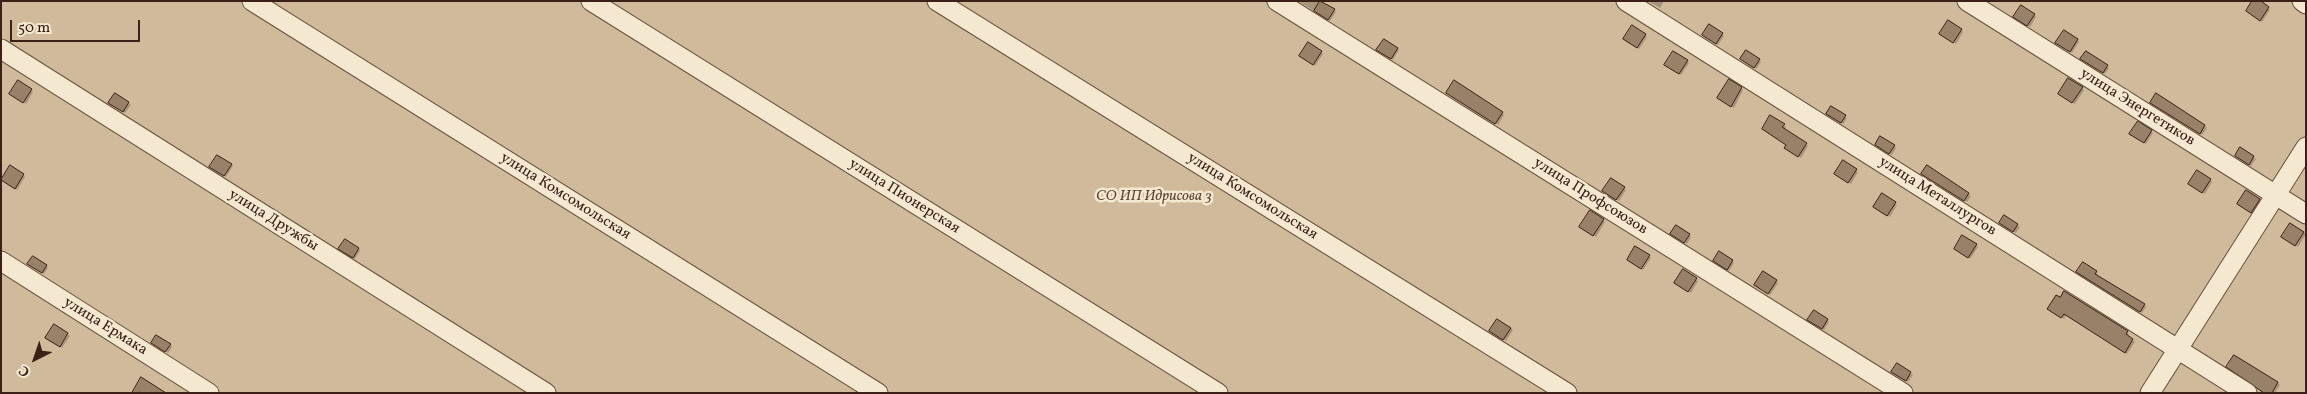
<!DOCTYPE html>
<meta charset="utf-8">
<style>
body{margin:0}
#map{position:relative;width:2307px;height:394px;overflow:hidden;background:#eedbb6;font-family:Vollkorn,serif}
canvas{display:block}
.frame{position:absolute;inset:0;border:2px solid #3a2016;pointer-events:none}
.north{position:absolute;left:10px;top:334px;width:50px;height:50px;-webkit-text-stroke:4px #f4e8d0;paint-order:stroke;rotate:221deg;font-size:14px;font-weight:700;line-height:20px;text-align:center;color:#3a2016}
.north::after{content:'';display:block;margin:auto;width:18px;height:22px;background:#3a2016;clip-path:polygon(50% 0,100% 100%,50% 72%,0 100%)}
.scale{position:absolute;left:10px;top:20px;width:130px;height:22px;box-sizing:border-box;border:2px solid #3a2016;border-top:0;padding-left:6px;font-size:15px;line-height:18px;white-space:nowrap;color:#3a2016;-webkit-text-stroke:4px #f4e8d0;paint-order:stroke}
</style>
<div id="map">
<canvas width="2307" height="394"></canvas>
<div class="frame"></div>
<div class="north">С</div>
<div class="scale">50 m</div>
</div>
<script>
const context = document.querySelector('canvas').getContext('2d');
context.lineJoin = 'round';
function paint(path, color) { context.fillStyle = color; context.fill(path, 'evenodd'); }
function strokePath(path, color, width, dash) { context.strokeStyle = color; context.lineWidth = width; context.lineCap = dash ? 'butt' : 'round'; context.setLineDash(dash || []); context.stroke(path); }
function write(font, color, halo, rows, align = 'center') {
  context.font = font + ' Vollkorn,serif'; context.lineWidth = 5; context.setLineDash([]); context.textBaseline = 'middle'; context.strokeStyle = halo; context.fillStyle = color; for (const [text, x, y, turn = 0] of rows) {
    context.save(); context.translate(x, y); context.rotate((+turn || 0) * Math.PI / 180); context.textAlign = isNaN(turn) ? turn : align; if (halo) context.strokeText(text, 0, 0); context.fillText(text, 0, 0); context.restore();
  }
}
paint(new Path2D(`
 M1,1H2306V393H1Z`), '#cfbb9b');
paint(new Path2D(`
 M1298,1H1321L1336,12L1330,21Z
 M1648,1H1664L1660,8Z
 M2259,1L2270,10L2262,22L2249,12Z
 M2034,15L2036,17L2030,27L2017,18Z
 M1709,26L1724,36L1718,45L1703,35Z
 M1961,30L1963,32L1956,44L1942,35Z
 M1645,35L1647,37L1639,49L1626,41Z
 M2077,40L2079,42L2072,53L2059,45Z
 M1397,49L1399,50L1393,60L1380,52Z
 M1321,52L1323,54L1315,66L1302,57Z
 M1741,59L1759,60L1761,62L1756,69Z
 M1687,61L1689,63L1681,75L1668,67Z
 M2084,61L2107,66L2109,68L2105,74Z
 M1741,88L1743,90L1734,108L1720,100Z
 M2082,88L2084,90L2075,104L2062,96Z
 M31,90L33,92L26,104L12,96Z
 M1447,93L1502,113L1504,115L1498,125Z
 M116,94L131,105L125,113L112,105Z
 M2156,94L2205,126L2207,128L2202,135L2153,104Z
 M1830,116H1845L1847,118L1843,124Z
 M1784,125L1786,127L1784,130L1808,146L1801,158L1787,150V145L1765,131Z
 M2151,131L2153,133L2146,144L2133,136Z
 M1894,146L1896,148L1892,155L1879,147Z
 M2240,149L2256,159L2251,166L2238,158Z
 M1843,162L1858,172L1851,184L1838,176Z
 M231,165L233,166L226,177L213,169Z
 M23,175L25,177L17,190L4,181Z
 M1925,176L1942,177L1971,196L1967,202Z
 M2210,180L2212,182L2205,194L2192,186Z
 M1624,188L1626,190L1619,201L1606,193Z
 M1882,195L1897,205L1890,217L1877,209Z
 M2259,200L2261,202L2253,214L2241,206Z
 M2005,217L2020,227L2016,233L2002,225Z
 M1603,220L1605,222L1596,237L1583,228Z
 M2304,233L2306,234L2298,247L2285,238Z
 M1689,235L1691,237L1687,244L1674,236Z
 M1976,245L1978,247L1970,259L1957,251Z
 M358,249L360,251L355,259L342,250Z
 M1649,256L1651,258L1643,270L1630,262Z
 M1732,261L1734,263L1729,271L1716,262Z
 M31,266H46L48,268L44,274Z
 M1683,271L1698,281L1691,293L1678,285Z
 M2096,272L2098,274L2096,277L2144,305L2146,307L2142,313L2080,274Z
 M1776,281L1778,283L1770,295L1757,286Z
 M2049,308L2127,332L2129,334L2127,336L2135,342L2127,354L2066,315L2064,319Z
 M1498,320L1513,330L1506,341L1493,333Z
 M1827,320L1829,322L1824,330L1811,322Z
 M55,326L70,336L62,348L49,340Z
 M155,345H170L172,347L168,353Z
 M2234,357L2278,383L2280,385L2275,393H2265Z
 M1897,365L1913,375L1908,382L1895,374Z`), '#0003');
const building = new Path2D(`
 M1320,1L1335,9L1328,20L1314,11Z
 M2252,1H2261L2269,7L2260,21L2246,11Z
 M2021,5L2035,14L2027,26L2013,17Z
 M1948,20L1962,29L1953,43L1939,34Z
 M1709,24L1723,33L1716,44L1702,35Z
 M1632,25L1646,34L1637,48L1623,39Z
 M2064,30L2078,39L2070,52L2055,43Z
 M1384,39L1398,48L1391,59L1376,50Z
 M1308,42L1322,51L1313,65L1299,56Z
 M1746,50L1760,59L1754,68L1740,59Z
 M1673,51L1688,60L1679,74L1664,65Z
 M2086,51L2108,65L2103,73L2080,59Z
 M2068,78L2083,87L2072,103L2058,94Z
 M1729,79L1742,87L1731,107L1717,98Z
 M18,80L32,89L23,103L9,94Z
 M1454,80L1503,112L1495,124L1446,93Z
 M115,93L129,102L123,112L108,103Z
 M2156,93L2205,125L2200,134L2150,103Z
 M1831,106L1846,115L1841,123L1826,114Z
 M1770,115L1785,124L1782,127L1807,143L1798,157L1784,148L1786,145L1762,129Z
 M2138,121L2152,130L2144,143L2129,134Z
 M1880,136L1895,145L1889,154L1875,145Z
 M2240,147L2254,156L2249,165L2235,156Z
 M217,155L232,164L224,176L209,167Z
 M1843,160L1857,169L1848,183L1834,174Z
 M10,165L24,174L15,189L1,180Z
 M1927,165L1969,193L1964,201L1921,174Z
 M2197,170L2211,179L2202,193L2188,184Z
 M1611,178L1625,187L1616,200L1602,191Z
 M2246,190L2260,199L2251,213L2237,204Z
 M1882,193L1896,202L1887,216L1873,207Z
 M1590,210L1604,219L1593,236L1579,227Z
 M2004,215L2018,224L2013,232L1999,223Z
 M2290,223L2304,232L2295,246L2281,237Z
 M1676,225L1690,234L1684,243L1670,234Z
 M1962,235L1977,244L1968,258L1954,249Z
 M345,239L359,248L353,258L338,249Z
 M1635,246L1650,255L1641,269L1627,260Z
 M1719,251L1733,260L1727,270L1713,261Z
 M33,256L47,265L42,273L27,264Z
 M2083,262L2097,271L2095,274L2145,304L2140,312L2076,272Z
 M1683,269L1697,278L1688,292L1674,283Z
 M1763,271L1777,280L1768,294L1754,285Z
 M2064,291L2128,331L2126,334L2133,339L2125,353L2064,314L2061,318L2047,309L2056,295L2060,297Z
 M1814,310L1828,319L1822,329L1807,320Z
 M1497,319L1511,328L1503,340L1489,331Z
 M54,324L68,333L60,347L45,338Z
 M156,335L171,344L165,352L151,343Z
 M2234,355L2278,382L2272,393H2264L2226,367Z
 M1897,363L1911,372L1906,381L1891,372Z
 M141,377L166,393H132Z`);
paint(building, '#988169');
strokePath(building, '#3a2016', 1);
const street = new Path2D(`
 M252,1L878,393
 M591,1L1218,393
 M937,1L1567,393
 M1277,1L1903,393
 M1626,1L2247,393
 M1967,1L2306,214
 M2302,1L2306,4
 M1,49L546,393
 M1,261L209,393
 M2150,393L2306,147`);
strokePath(street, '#674f3e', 21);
strokePath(street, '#f4e8d0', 19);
write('15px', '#3a2016', '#f4e8d0', [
 ["улица Энергетиков",2137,108,32],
 ["улица Комсомольская",565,197,32],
 ["улица Пионерская",904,197,32],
 ["улица Комсомольская",1252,197,32],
 ["улица Профсоюзов",1590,197,32],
 ["улица Металлургов",1937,197,32],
 ["улица Дружбы",273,221,32],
 ["улица Ермака",105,327,32]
]);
write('italic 15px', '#5f4737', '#f4e8d0', [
 ["СО ИП Идрисова 3",1154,197]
]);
</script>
